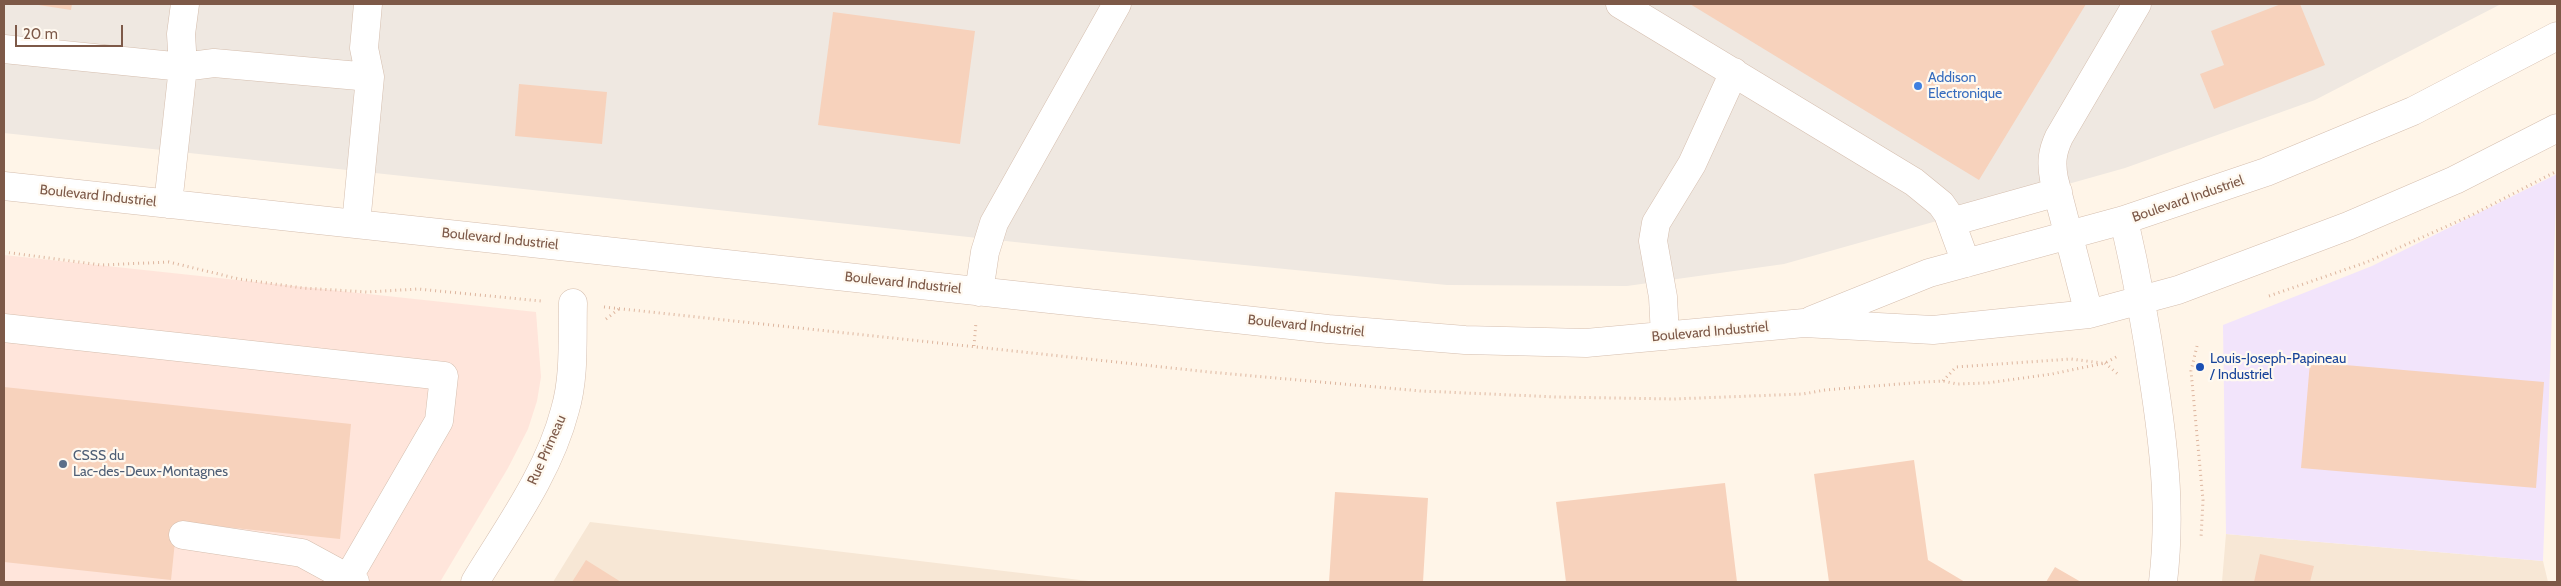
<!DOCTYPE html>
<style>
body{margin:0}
#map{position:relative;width:2561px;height:586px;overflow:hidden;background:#fff5e8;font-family:Cabin,sans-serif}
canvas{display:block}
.frame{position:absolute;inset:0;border:5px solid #7d5948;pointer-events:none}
.scale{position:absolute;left:15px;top:25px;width:108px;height:22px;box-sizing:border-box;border:2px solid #7d5948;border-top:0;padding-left:6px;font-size:15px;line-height:18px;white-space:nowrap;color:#7d5948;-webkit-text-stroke:4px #fff9f0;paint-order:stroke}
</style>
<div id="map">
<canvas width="2561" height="586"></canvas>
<div class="frame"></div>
<div class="scale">20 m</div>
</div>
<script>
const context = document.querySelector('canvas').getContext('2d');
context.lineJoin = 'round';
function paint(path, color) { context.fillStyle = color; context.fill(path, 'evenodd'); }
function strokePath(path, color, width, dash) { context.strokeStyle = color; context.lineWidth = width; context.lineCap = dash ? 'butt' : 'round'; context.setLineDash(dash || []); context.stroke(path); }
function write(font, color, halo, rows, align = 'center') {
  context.font = font + ' Cabin,sans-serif'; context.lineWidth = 4.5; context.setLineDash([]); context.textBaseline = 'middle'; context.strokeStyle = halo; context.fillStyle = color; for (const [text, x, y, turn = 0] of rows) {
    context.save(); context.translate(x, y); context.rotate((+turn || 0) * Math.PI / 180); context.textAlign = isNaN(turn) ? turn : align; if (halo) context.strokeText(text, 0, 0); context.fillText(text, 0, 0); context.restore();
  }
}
paint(new Path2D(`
 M590,522L1097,582H553Z
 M2226,534L2543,561L2548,582H2222Z`), '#f7e7d5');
paint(new Path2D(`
 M4,255L536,312L541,377L537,401L528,429L508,468L440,582H4Z`), '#ffe5db');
paint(new Path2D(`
 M4,4H2501L2315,100L2125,168L1784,264L1627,286L1447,285L1052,246L4,133Z`), '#efe8e1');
paint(new Path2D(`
 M2557,174L2543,561L2226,534L2223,325L2372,266Z`), '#f2e4fb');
paint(new Path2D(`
 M32,4H72L71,10Z
 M1690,4H2086L1979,180Z
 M2281,4H2300L2325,65L2214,109L2200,74L2224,65L2211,31Z
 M833,12L975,31L960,144L818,125Z
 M519,84L607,92L602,144L515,136Z
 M2310,362L2544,382L2536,488L2301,468Z
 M4,387L351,424L340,539L177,522L171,580L4,562Z
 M1914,460L1928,560L1965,582H1829L1814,474Z
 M1725,483L1737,582H1566L1556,502Z
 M1335,492L1428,498L1423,582H1329Z
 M2260,554L2314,566L2310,582H2254Z
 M586,560L621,582H572Z
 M2055,567L2081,582H2046Z`), '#f7d2bc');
const minor = new Path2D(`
 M185,4L181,34L183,67L214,63L370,77L356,224
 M368,4L364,48L370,77
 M1620,4L1914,182L1941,204L1948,214L1966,263
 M4,49L183,67L168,204
 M4,186L1328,329L1465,340L1586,343L1804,323L1933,330L2089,314L2178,290L2348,226L2455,180L2557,128
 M2124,220C2137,276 2147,332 2155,389C2165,456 2171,515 2163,582
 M1951,222L2058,192
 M979,292L985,252L994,223L1117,4
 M2089,314L2054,179C2051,163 2052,152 2059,137L2137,4
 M1812,320L1929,273L2124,220L2266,172L2413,111L2557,36
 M4,328L444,376L439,421L348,578L355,582
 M1665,336L1663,297L1653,241L1656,223L1692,164L1734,72
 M183,535L302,553L348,578
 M475,582C508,528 549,472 565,410C575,376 572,338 573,303`);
strokePath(minor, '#d5beae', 29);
strokePath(new Path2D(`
 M4,252L101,265L169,262L239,279L303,288L367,292L418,289L541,301
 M2269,296L2367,262L2472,215L2557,171
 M604,307L1209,372L1421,391L1557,397L1673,399L1803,394L1825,390L1924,382L1943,381L1957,384L1987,383L2052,374L2105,363L2118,356
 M606,319L619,309
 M974,346L976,322
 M2197,346L2191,371L2203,500L2201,538
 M2105,363L2120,376
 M1943,381L1956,367L2071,359L2102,363`), '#ddb59e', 3, [1, 4]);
strokePath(minor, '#fff', 28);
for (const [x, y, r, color] of [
 [1918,86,5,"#3f7fe0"],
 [2200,367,5,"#1a4fb4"],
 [63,464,5,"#5c6f8a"]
]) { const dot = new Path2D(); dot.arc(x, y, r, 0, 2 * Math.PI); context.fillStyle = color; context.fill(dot); strokePath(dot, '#fff9f0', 2); }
write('14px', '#366cbe', '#fff9f0', [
 ["Addison",1928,78],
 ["Electronique",1928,94]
], 'left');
write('14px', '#7d5948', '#fff9f0', [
 ["Boulevard Industriel",98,196,6],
 ["Boulevard Industriel",2188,199,-19],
 ["Boulevard Industriel",500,239,6],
 ["Boulevard Industriel",903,283,6],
 ["Boulevard Industriel",1306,326,6],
 ["Boulevard Industriel",1710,332,-5],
 ["Rue Primeau",547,450,-66]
]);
write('14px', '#164399', '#fff9f0', [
 ["Louis-Joseph-Papineau",2210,359],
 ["/ Industriel",2210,375]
], 'left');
write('14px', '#4e5e75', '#fff9f0', [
 ["CSSS du",73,456],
 ["Lac-des-Deux-Montagnes",73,472]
], 'left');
</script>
